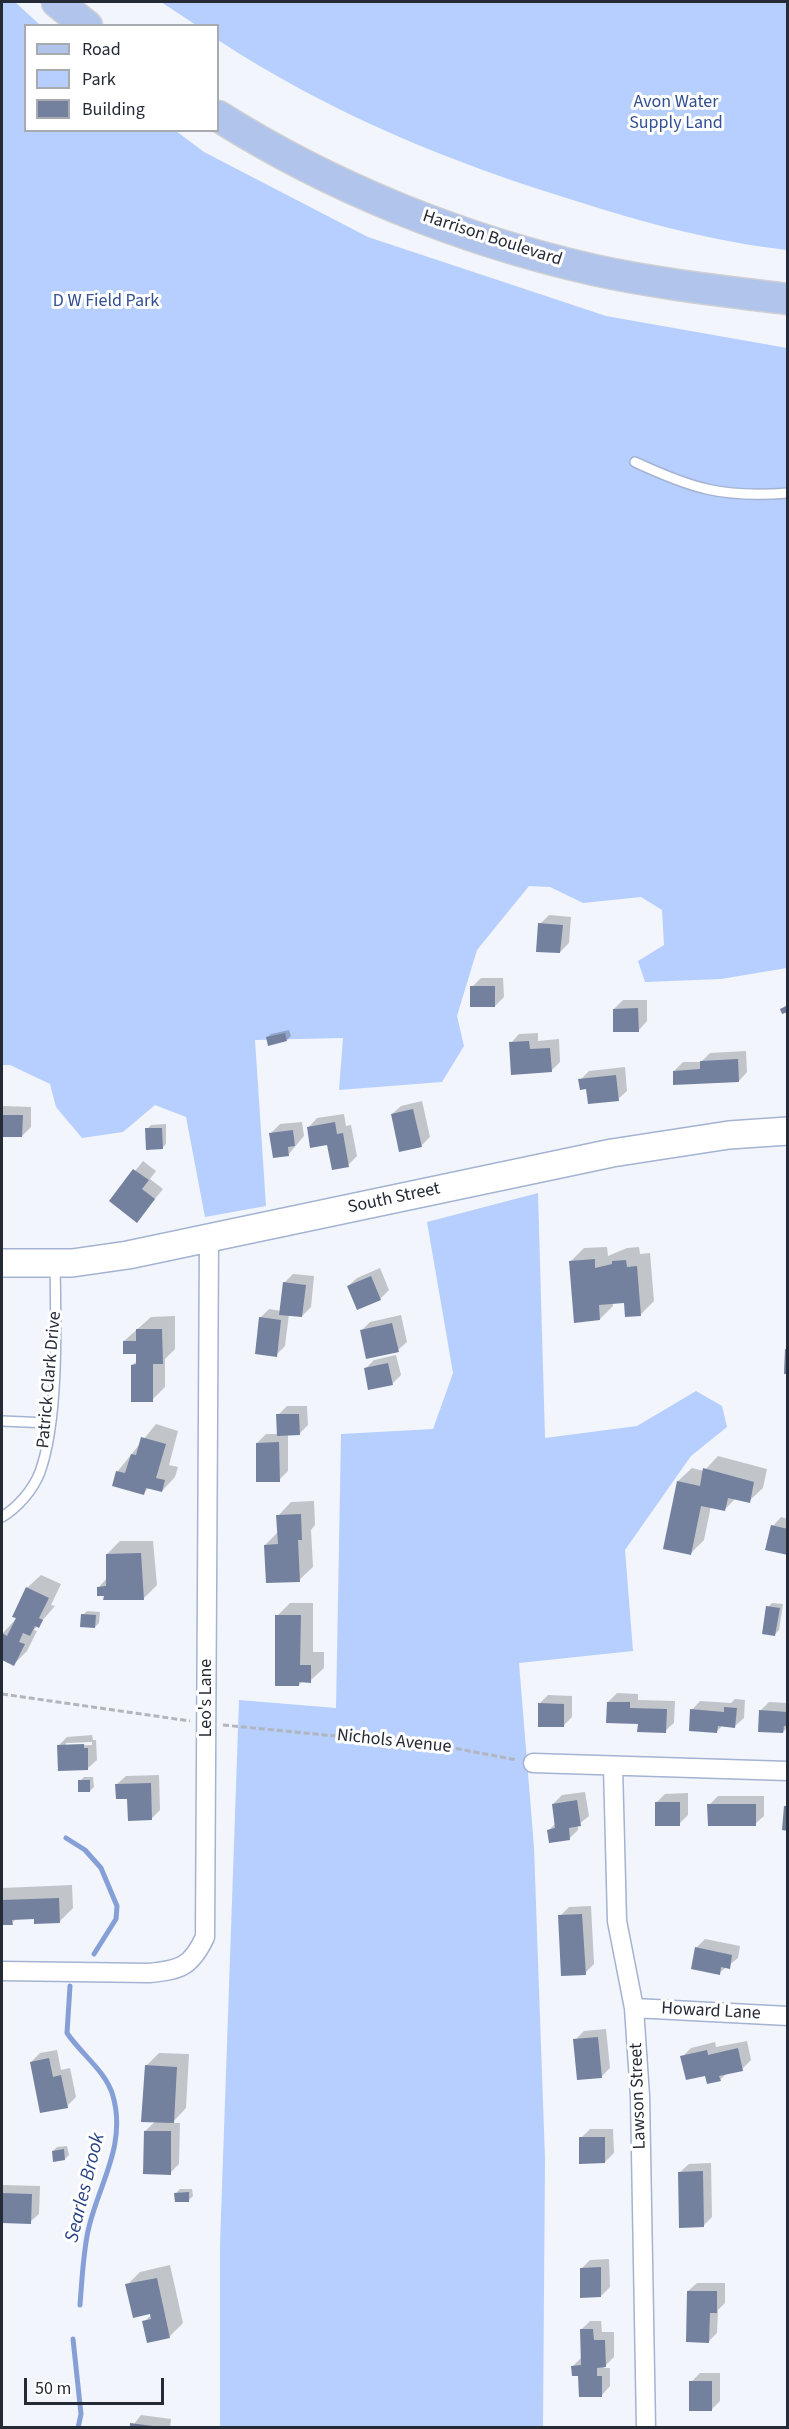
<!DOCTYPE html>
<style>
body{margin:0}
#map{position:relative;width:789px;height:2429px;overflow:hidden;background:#f2f5fc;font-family:"Source Sans 3",sans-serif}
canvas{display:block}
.frame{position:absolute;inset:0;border:3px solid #242a36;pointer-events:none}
.legend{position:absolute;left:24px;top:24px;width:195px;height:108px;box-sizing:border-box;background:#fff;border:2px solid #a7aaaf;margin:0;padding:8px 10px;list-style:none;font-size:18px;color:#242a36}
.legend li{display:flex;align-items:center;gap:12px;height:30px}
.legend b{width:30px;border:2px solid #a7aaaf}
.scale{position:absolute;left:24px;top:2378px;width:140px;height:27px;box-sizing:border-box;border:3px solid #242a36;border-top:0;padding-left:8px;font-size:18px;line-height:21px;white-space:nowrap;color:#242a36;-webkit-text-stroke:4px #fff;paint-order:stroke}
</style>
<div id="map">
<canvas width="789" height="2429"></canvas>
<div class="frame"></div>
<ul class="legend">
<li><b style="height:8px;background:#b0c4ec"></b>Road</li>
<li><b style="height:16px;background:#b7cffe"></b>Park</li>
<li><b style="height:16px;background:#73819e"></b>Building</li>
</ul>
<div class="scale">50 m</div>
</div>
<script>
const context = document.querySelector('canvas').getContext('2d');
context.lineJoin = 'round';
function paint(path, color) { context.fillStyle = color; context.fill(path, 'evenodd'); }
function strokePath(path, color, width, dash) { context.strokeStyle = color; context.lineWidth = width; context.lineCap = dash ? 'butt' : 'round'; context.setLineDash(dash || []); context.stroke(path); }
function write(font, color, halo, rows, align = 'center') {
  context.font = font + ' "Source Sans 3",sans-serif'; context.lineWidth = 6; context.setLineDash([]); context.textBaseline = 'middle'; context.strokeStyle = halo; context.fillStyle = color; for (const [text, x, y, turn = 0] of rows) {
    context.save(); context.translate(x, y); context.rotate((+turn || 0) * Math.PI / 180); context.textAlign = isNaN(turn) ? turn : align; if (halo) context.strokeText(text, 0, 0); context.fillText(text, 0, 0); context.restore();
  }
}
paint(new Path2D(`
 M2,2H15L40,25L26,26V130L176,131L204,152L368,237L606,316L787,348V968L721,979L645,982L638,961L664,945L662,910L641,897L583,903L550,887L529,886L477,950L457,1016L464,1046L442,1082L339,1090L343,1038L255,1040L266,1206L205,1217L186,1117L155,1105L123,1132L82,1138L56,1107L50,1084L10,1065H2Z
 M161,2H787V250C716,242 644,223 576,201C449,162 329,113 218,40V26L196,25Z
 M538,1193L545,1438L637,1426L696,1391L722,1406L727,1427L691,1456L625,1550L633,1651L519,1663L534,1847L545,2159L543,2427L220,2428V2244L239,1700L336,1708L341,1434L433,1429L453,1373L427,1222Z`), '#b7cffe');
paint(new Path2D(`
 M549,915L571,917L569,943L560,952L540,924Z
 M481,978H503L504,997L495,1006L472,987Z
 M623,1000H647V1021L639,1030L614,1009Z
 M289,1030L291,1036L287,1040L267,1038L271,1034Z
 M538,1033V1041L559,1039L560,1062L551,1071L511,1043L519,1034Z
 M746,1051L747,1072L739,1081L674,1071L683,1062H701L710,1053Z
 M625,1067L627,1091L618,1099L587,1088L580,1080L589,1071Z
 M422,1101L430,1137L421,1146L392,1114L401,1106Z
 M2,1106L31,1107V1127L22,1136H2Z
 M344,1114L346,1126L351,1125L357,1156L348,1165L328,1143L309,1127L317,1118Z
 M302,1122L304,1136L288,1155L271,1133L280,1124Z
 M166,1124V1144L162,1148L147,1129L151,1125Z
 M143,1161L156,1171L150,1179L163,1189L137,1221L111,1201Z
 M607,1247L608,1256L627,1248L639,1247L640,1254L650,1253L654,1301L641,1314L625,1301L613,1302V1306L600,1319L570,1262L584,1248Z
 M380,1268L389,1290L380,1299L348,1286L357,1278Z
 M293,1274L314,1276L311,1307L302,1316L289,1314L285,1346L276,1355L260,1318L269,1309L281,1311L284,1283Z
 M401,1315L407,1342L398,1350L361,1331L370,1322Z
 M175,1316V1349L165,1359V1387L152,1400L133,1365L138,1360V1352L124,1341L151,1317Z
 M396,1355L401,1375L392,1384L365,1369L374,1360Z
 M287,1406H307L308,1425L299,1434H288V1471L279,1480L257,1443L266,1434H278V1415Z
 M156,1424L178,1431L169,1465L178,1467L175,1477L162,1491L149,1487L144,1493L117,1472Z
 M718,1456L767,1469L763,1488L749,1501L736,1498L725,1509L711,1506L704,1540L690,1554L678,1481L692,1468L704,1471Z
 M314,1501L315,1525L311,1530L313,1567L299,1580L265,1545L278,1532V1516L291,1502Z
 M781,1517L788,1519V1554L773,1526Z
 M120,1541H153L157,1585L144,1598L105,1594L99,1587L107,1578V1554Z
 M41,1575L61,1584L51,1605L55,1606L34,1630L37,1631L27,1651L14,1664L2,1658V1634L15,1620L27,1588Z
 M290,1603H313V1652H324V1668L310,1681H303L299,1685L277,1616Z
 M772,1603L783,1604L779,1630L775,1634L768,1607Z
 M87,1611L100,1612L99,1623L95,1627L83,1615Z
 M617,1693L638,1694V1700L675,1701L674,1723L665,1731L639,1723L608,1702Z
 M548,1695L572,1696V1717L563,1726L539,1704Z
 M735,1699L745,1700L744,1718L735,1726L723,1725L717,1731L692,1710L700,1701L731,1703Z
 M769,1702L788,1703V1727L783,1732L760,1711Z
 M92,1735L93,1740H96L97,1760L88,1768L59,1745L67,1737ZM92,1742V1745L66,1746V1743Z
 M159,1775L160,1810L151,1819L117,1784L126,1776Z
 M84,1777H93L94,1787L90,1791L80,1781Z
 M585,1792L589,1816L578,1825V1830L570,1838L549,1830L556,1823L553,1804L562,1795Z
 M688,1793V1815L679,1824L656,1803L665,1794Z
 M718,1796H764V1816L755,1824L709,1805Z
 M72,1885L73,1908L59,1922L36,1917L17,1918L12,1923H2V1888Z
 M591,1906L594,1964L585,1973L560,1916L569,1907Z
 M705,1939L740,1946L738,1958L719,1973L696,1948Z
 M606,2029L610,2068L601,2077L575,2040L584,2031Z
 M747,2041L751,2060L742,2069L727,2073L720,2080L706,2074L682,2057L691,2048L715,2042L716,2047Z
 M57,2050L61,2070L70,2068L76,2097L67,2106L31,2062L40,2053Z
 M159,2053L189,2054L186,2108L172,2123H180L179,2164L170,2173L145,2131L156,2121L146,2066Z
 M590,2129H613L614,2153L605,2162L581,2138Z
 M67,2146L69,2155L65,2159L53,2151L57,2147Z
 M711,2163L712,2217L703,2226L680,2172L689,2164Z
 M2,2185L40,2186L39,2214L30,2222H2Z
 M180,2189H192L193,2196L189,2200L176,2193Z
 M609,2259L610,2287L601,2296L581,2269L590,2260Z
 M170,2265L183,2323L170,2336L144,2322L154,2312L127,2285L140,2272Z
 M697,2283H725V2303L718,2310L717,2333L709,2341L688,2291Z
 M590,2321H601L602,2332H614V2357L603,2368H610V2386L602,2395L573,2366L582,2357L581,2330Z
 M700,2373H720V2401L711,2410L691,2382Z
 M141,2415L171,2419L170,2428H131Z`), '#0003');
strokePath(new Path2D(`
 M66,1838L85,1850L101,1868L117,1906L116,1919L94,1954
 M70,1986L67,2033C81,2054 106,2071 113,2096C127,2146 98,2185 88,2231C83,2255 82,2280 80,2305
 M73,2339L81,2414L78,2428`), '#86a0d7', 5);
paint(new Path2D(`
 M538,923L563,925L560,953L536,952Z
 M470,986H495V1007H470Z
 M788,1005V1012L782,1014L780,1009Z
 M638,1008L639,1032H613V1009Z
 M285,1033L287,1041L268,1046L266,1037Z
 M529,1041L530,1049L550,1048L552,1072L511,1075L509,1042Z
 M738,1059L739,1082L673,1085V1071L700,1069V1061Z
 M616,1075L619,1101L588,1104L586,1089L580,1090L578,1079Z
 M413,1109L422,1147L399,1152L391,1114Z
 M2,1115H23L22,1137H2Z
 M335,1122L337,1134L343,1133L349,1167L332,1170L327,1145L310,1148L307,1127Z
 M145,1128H162L163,1149L146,1150Z
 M293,1130L295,1146L288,1147L289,1156L273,1158L269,1133Z
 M133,1169L149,1180L142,1189L155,1199L137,1223L109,1201Z
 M595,1259V1268L612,1264V1261L626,1260L627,1267L637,1266L641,1316L625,1317L624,1303L599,1305L600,1320L574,1323L569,1261Z
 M371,1276L381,1300L357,1310L347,1286Z
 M283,1282L306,1285L302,1317L279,1315Z
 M259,1317L281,1320L277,1357L255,1354Z
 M392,1323L399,1352L366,1359L360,1330Z
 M136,1329H162L163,1364H153V1402H131V1365L136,1364V1354H123V1341H136Z
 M785,1349H788V1374H784Z
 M388,1363L393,1385L368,1390L364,1368Z
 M276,1414H299L300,1435L277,1436Z
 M141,1437L166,1444L156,1478L165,1480L162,1492L146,1488L144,1495L112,1486L116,1471L125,1473L131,1454L136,1455Z
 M279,1442L280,1482H256V1443Z
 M703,1468L754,1482L750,1503L728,1498L725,1511L701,1506L691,1555L663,1549L677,1481L700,1486Z
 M301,1514L302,1540H298L300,1582L266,1583L264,1545L278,1544L276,1515Z
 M771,1525L788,1529V1555L765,1550Z
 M141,1553L144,1600H103L104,1596H97V1587L106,1586V1554Z
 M26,1587L49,1598L39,1618L43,1620L39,1628L35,1626L30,1636L23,1633L19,1642L25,1644L14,1666L2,1660V1633L7,1636L16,1618L12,1617Z
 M766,1606L780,1608L775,1636L762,1634Z
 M81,1614L96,1615L95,1628L80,1627Z
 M275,1615H301L300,1665H311V1683L299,1682V1686H275Z
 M607,1702H630V1708L667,1709L666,1733L637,1732L638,1724L606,1723Z
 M538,1703L564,1704V1727H538Z
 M724,1707L737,1708L735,1728L718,1726L717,1733L689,1731L690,1709L724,1712Z
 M759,1710L788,1712V1726H784L783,1733L758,1732Z
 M84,1744V1748H88V1770L58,1771L57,1745Z
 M78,1780H90V1792H78Z
 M151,1783L152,1820L128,1821L127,1799H116L115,1784Z
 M577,1800L581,1826L569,1828L570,1840L549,1843L547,1830L555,1828L552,1804Z
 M655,1802H680V1826H655Z
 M707,1804H756V1826H708Z
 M784,1806H788V1831L782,1830Z
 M59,1898L60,1923L34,1924V1919L12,1920L13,1925H2V1900Z
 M582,1914L586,1975L561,1976L558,1915Z
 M695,1947L732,1955L730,1969L721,1967L720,1975L691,1969Z
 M598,2037L602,2078L577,2080L573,2039Z
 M738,2048L743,2071L719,2076L721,2081L707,2084L705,2076L686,2080L680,2056L707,2050L708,2055Z
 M49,2058L53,2077L61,2075L68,2108L40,2113L30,2062Z
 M145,2065L177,2067L174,2123L141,2122Z
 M144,2131H171V2175L143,2174Z
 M579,2137H605V2163L579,2164Z
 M64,2149L65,2160L53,2162L52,2151Z
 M703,2171L704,2227L679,2228L678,2172Z
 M189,2192V2202H175L174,2193Z
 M2,2193L32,2194L31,2224L2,2223Z
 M601,2267V2297L580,2298V2268Z
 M157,2278L170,2338L147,2343L142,2321L151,2319L150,2314L133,2318L125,2284Z
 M687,2291H717V2313H710L709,2343L686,2342Z
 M580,2329H593L594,2340H605L606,2367L597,2368V2376H602V2397H579L578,2376H572L571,2366L581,2365Z
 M689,2381H712V2411H689Z
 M130,2423L153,2426V2427H130Z`), '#73819e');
const lane = new Path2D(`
 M635,462C693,489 723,498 788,493
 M2,1421L49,1423
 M2,1517C18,1507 33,1490 40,1472C59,1419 56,1323 55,1266`);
const street = new Path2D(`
 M533,1763L788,1771
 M613,1766L617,1921L634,2008L640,2096L646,2428
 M2,1971L149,1973C180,1970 191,1967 205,1937L209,1239
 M634,2008L788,2016`);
const secondary = new Path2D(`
 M2,1263H72L128,1255L612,1153L729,1135L788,1131`);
const primary = new Path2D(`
 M57,2L87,26
 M218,116C332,188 462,240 594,270C658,284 723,291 788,299`);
strokePath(lane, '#a4b3d2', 12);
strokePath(street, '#a4b3d2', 21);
strokePath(secondary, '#a4b3d2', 30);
strokePath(primary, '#cfd0d3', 33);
strokePath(new Path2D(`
 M2,1694L190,1721
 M223,1725L448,1747L517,1760`), '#b1b5bd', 3, [6, 3]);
strokePath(lane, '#fff', 9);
strokePath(street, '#fff', 18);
strokePath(secondary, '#fff', 27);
strokePath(primary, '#b0c4ec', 30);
write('18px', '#335093', '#fff', [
 ["Avon Water",676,103],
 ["Supply Land",676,124],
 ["D W Field Park",106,302]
]);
write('18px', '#242a36', '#fff', [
 ["Harrison Boulevard",492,239,18],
 ["South Street",394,1199,-12],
 ["Patrick Clark Drive",50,1380,-85],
 ["Leo's Lane",207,1698,-90],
 ["Nichols Avenue",394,1742,6],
 ["Howard Lane",711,2012,3],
 ["Lawson Street",639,2096,-92]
]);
write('italic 20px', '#274385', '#fff', [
 ["Searles Brook",86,2188,-76]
]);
</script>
